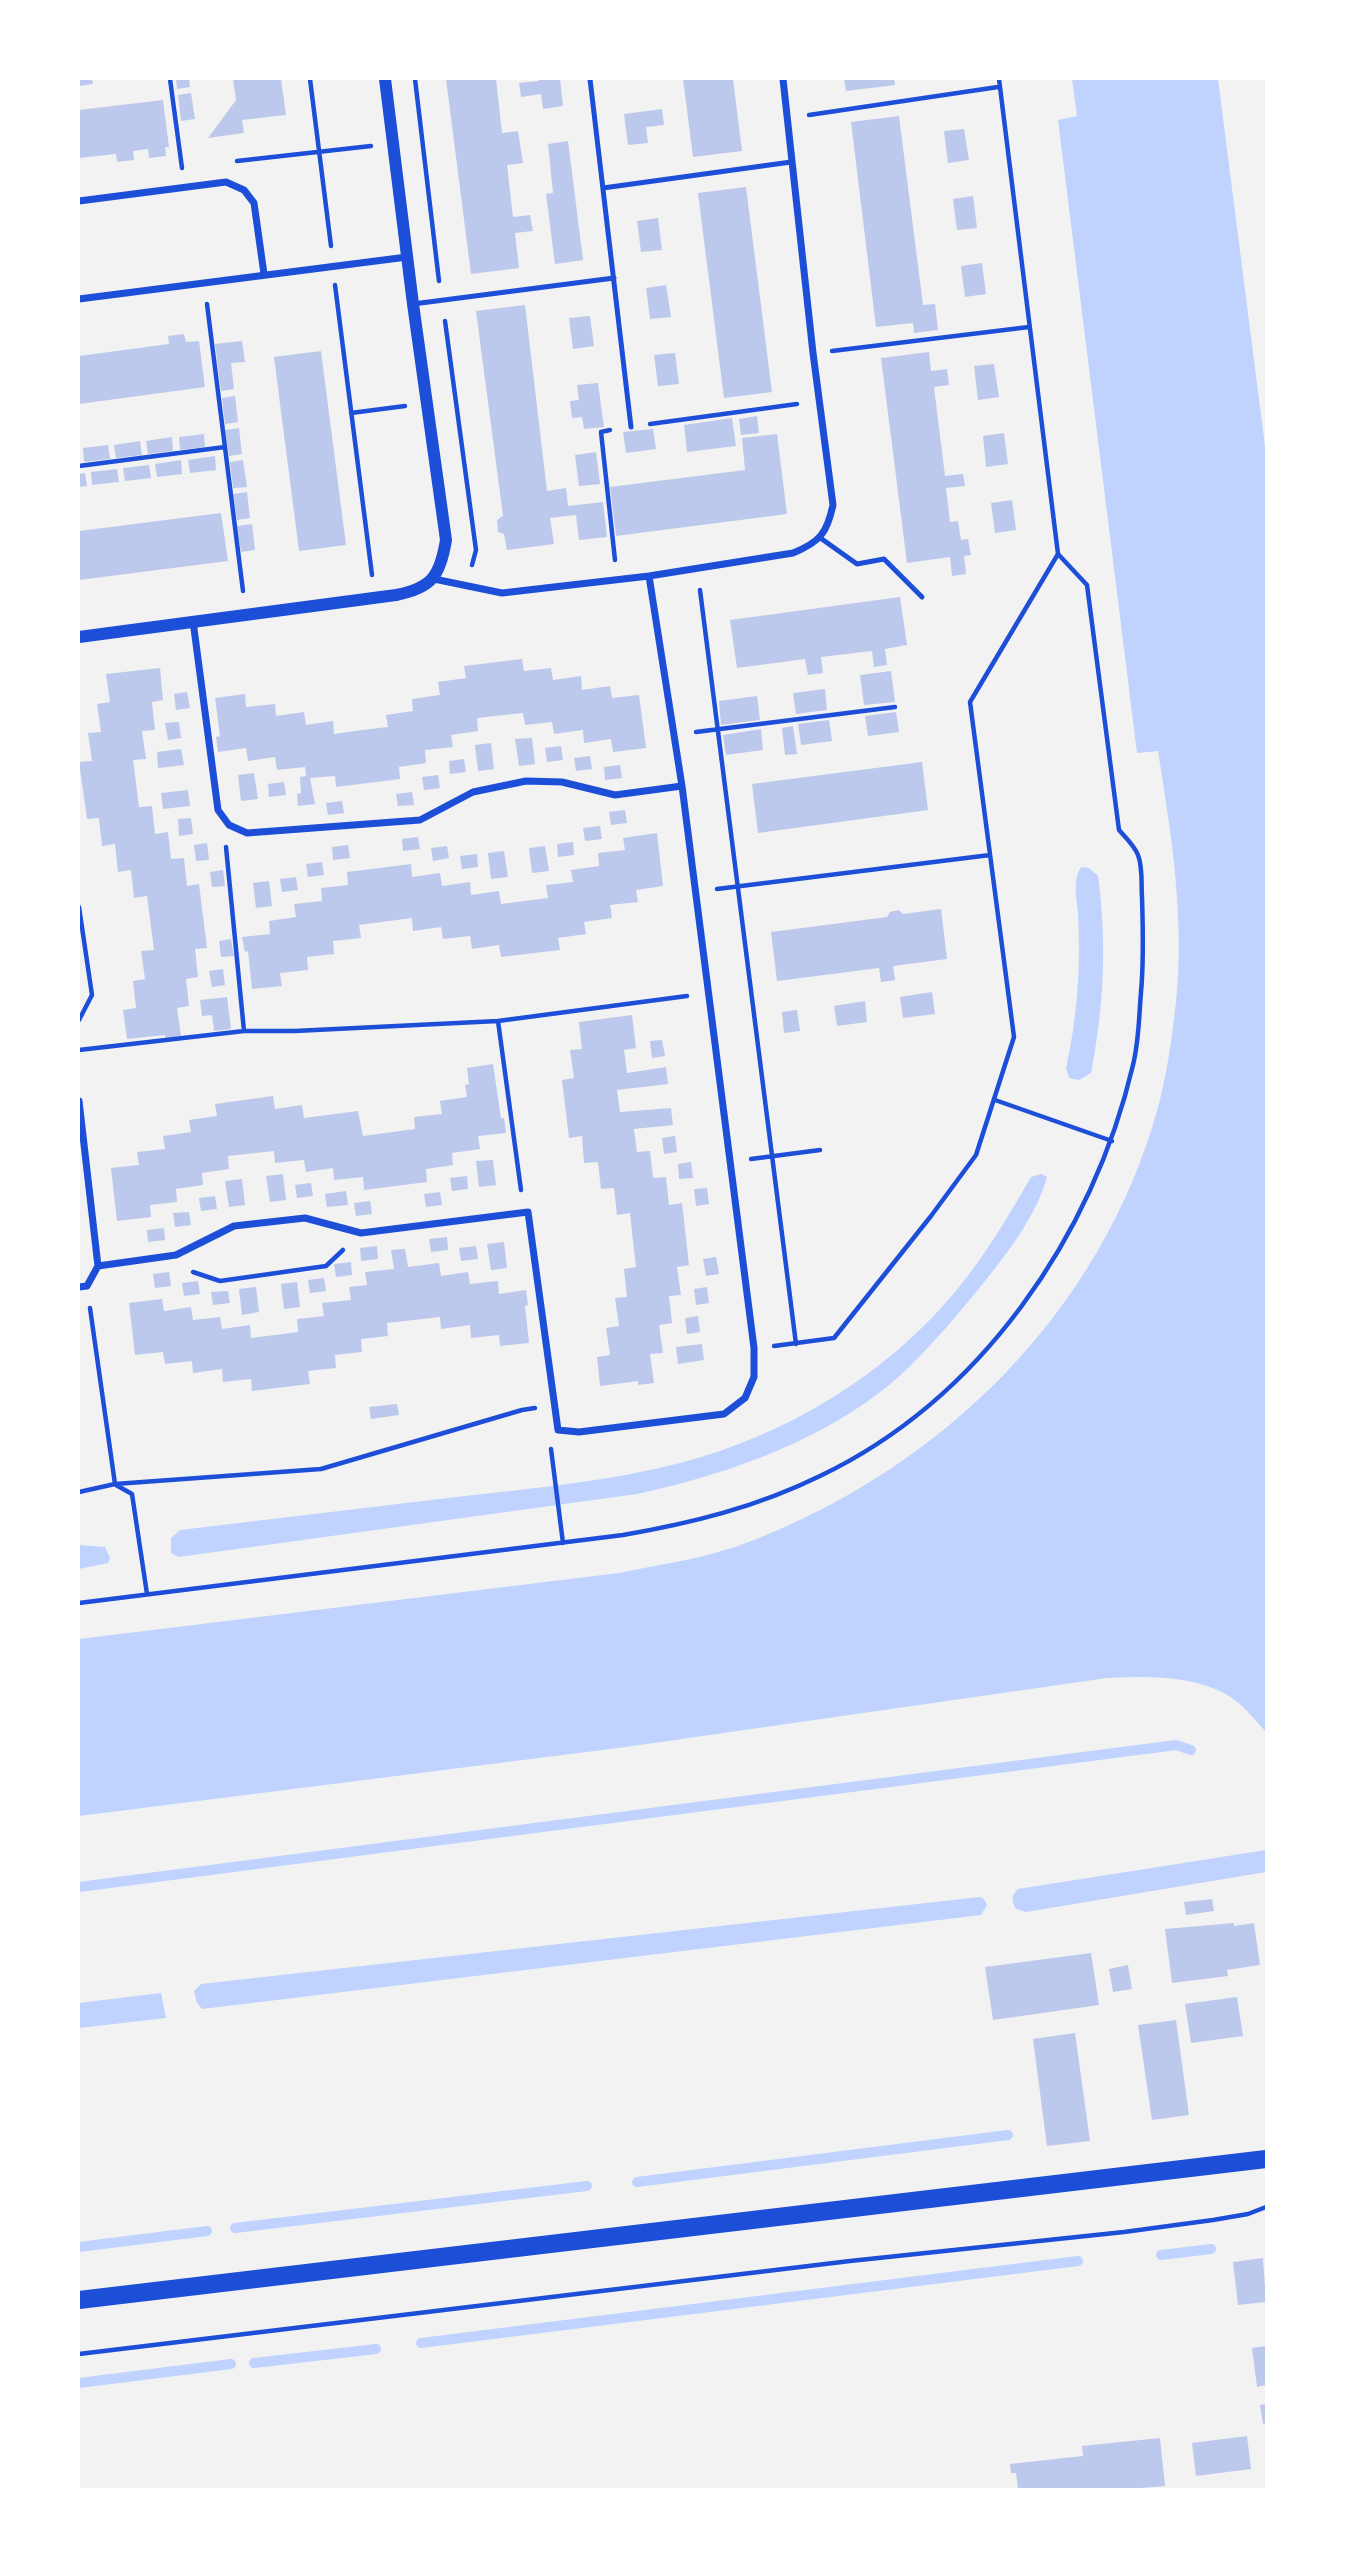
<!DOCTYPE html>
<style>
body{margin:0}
#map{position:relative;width:1345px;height:2568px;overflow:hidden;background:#f2f2f2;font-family:"PT Sans Narrow",sans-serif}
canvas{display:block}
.frame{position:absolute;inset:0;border:80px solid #fff;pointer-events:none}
</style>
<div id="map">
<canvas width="1345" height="2568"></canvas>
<div class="frame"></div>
</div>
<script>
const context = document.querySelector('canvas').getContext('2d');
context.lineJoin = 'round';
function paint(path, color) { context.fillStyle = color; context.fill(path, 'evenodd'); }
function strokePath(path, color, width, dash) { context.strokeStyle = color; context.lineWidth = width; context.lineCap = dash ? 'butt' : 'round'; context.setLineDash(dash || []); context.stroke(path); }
paint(new Path2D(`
 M1072,79H1218L1266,454V1732C1254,1719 1242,1703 1226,1694C1189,1675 1147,1676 1107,1678L626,1747L79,1816V1639L619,1573C662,1564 708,1558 749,1542C943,1467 1100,1313 1157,1111C1167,1075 1172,1038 1176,1001C1185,918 1171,833 1158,751L1137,753L1058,120L1077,116Z
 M1081,867L1089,868L1098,876C1107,943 1104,1007 1091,1073L1079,1080L1069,1078L1066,1068C1077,1019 1081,966 1078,915C1077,898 1072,882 1081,867Z
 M1041,1174L1047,1177C1037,1214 1009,1251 985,1281C960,1312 933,1344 904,1372C833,1438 729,1474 637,1494L179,1557L171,1553V1538L180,1530C275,1519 370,1507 465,1496C537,1488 610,1481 680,1463C785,1436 886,1375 955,1292C985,1256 1008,1217 1031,1177Z
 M79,1545L105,1547L110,1558L108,1563L79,1569Z
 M1266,1850V1872L1026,1912L1016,1909C1011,1900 1011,1896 1018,1889Z
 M980,1897L984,1899L987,1905L981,1915L202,2009L197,2003L194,1991L201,1984Z
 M161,1993L166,2018L79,2028V2003Z`), '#bfd3fe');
strokePath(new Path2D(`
 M79,1887L1176,1745L1191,1750
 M637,2182L1008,2135
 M235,2228L587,2186
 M79,2247L207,2231
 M1161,2255L1211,2249
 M421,2343L1078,2261
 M254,2363L376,2349
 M79,2383L231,2364`), '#bfd3fe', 10);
paint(new Path2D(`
 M79,79H92L93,84L79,86Z
 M176,79H189L190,87L177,89Z
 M233,79H281L286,115L242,120L244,133L208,138L236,100Z
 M446,79H496L502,133L518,131L523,163L507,165L513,217L530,215L533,231L515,233L519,268L471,274Z
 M539,79H560L563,106L543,109L541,94L521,97L519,83L539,81Z
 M683,79H733L742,151L693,157Z
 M844,79H894L895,85L846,91Z
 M191,93L195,119L181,121L178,95Z
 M163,100L169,147H165L166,156L149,158L148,149L133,151L134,160L117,162L116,154L79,158V110Z
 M662,109L664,125L646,127L648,143L628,145L624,114Z
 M899,116L923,305L935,304L938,330L914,333L913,323L876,327L851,122Z
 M964,129L969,160L948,163L944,131Z
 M568,141L583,260L555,264L546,194L553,193L548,144Z
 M746,187L772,392L724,398L698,193Z
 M973,196L977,228L957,230L953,199Z
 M658,218L662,250L641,252L637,221Z
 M982,263L986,294L965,297L961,266Z
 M666,285L671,317L650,319L646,288Z
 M525,305L547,491L566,488L568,506L603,502L607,537L579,540L576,515L550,518L554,544L507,550L504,534L498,532L497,520L503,516L476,311Z
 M590,316L594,346L573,349L569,318Z
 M184,334L186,342L199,341L205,387L79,404V356L169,344L168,336Z
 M242,341L245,362L231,363L234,389L221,391L215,344Z
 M321,351L346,545L299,551L274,357Z
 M929,352L931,371L947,369L949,385L934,387L945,476L963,474L965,486L946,488L950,522L958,521L961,540L968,539L971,555L964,556L966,574L952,576L950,557L907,563L881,358Z
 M675,353L679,384L658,386L654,355Z
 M994,364L999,397L978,400L974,366Z
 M598,383L604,427L584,429L582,417L572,418L570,401L579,400L577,385Z
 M235,396L238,422L225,424L222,398Z
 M757,416L759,433L741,435L739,419Z
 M732,418L736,446L687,452L684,425Z
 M239,428L242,454L229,456L225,430Z
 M653,429L656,449L626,453L623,432Z
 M1004,433L1008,464L986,467L983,436Z
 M204,434L205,447L180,450L179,437Z
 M777,434L787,514L616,536L610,487L745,470L742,438Z
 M172,437L173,451L148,454L146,441Z
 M140,441L142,455L116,458L114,445Z
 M108,445L110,459L84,462L83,448Z
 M596,452L600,484L579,486L575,455Z
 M215,456L216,470L190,473L188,460Z
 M181,460L182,474L157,477L155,464Z
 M243,460L247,487L233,488L230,462Z
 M149,465L151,478L125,481L123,468Z
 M117,469L119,482L92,485L91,472Z
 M85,473L87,486L79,487V474Z
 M247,492L250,518L237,520L233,494Z
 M1012,500L1016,530L995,533L991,503Z
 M221,513L228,561L79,580V531Z
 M252,524L255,550L241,552L237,526Z
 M900,597L907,645L885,649L887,665L874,667L872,651L821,657L823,673L808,675L805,659L737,668L730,620Z
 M522,659L524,671L551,668L553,680L581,676L582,690L610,686L612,698L639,695L646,748L613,752L611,739L584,743L583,730L554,734L552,722L525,725L523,713L477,718L478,731L451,735L453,747L425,750L426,763L399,767L400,779L336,787L335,776L310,778L315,804L298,806L297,794L301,793L300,777L306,776L305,767L277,770L275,757L248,761L246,748L218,752L216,737L220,736L215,698L245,694L246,707L275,704L276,716L304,712L306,725L333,721L334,734L362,730L388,727L386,715L413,711L412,699L440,695L438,682L466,678L464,666Z
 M160,668L163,700L152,702L155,730L142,731L146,759L133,760L139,807L152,806L155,834L168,832L171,859L184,858L187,886L199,884L207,948L195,949L198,977L186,979L189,1006L177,1008L181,1036L165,1038V1035L127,1039L123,1010L136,1008L133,981L145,979L141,951L154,950L147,896L134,898L131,870L118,872L115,844L102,846L99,818L87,819L79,762L92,761L88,733L101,732L97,704L110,702L106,674Z
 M891,671L895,702L864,705L860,675Z
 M825,689L827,710L796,714L793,693Z
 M187,692L190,708L176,710L174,694Z
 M757,696L760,720L721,725L719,701Z
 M896,712L899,732L868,736L865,716Z
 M829,720L832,741L801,745L798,724Z
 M179,722L181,738L168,740L165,723Z
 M793,726L797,754L785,755L782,728Z
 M761,729L763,750L726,755L723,735Z
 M532,738L535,764L519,766L515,739Z
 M491,743L494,769L478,771L475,745Z
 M561,746L563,760L547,762L545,748Z
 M181,749L184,765L158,768L157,752Z
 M590,756L592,769L576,771L574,758Z
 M464,759L466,772L450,774L449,761Z
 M922,762L928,810L758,833L752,784Z
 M620,765L622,778L605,780L604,767Z
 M254,773L258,799L241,801L238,775Z
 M438,775L440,788L424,790L422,777Z
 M284,782L286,795L269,797L268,784Z
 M188,790L190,806L163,809L161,793Z
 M412,792L414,805L398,806L396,794Z
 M342,801L344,813L328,815L326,803Z
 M625,810L627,823L611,825L609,812Z
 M191,818L193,834L179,836L178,819Z
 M600,826L602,839L585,841L583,828Z
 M657,833L663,886L636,890L638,902L610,905L612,918L584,922L586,934L558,938L560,950L501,957L499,945L472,949L470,936L443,939L441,927L413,931L412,918L359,925L361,938L333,941L334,954L307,957L308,970L280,973L282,986L252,989L248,951L245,952L242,937L270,934L269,921L296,917L294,904L322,901L321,888L348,885L347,872L411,864L412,877L440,873L442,886L470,882L471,895L499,891L501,904L548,898L546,885L573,882L571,870L599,866L598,853L625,850L623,838Z
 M418,837L420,849L403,851L402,839Z
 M573,842L574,855L558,857L557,844Z
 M207,843L209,860L196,861L194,845Z
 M348,845L350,858L333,860L332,847Z
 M447,846L449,858L433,861L431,848Z
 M545,846L549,871L532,873L529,848Z
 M504,851L508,877L491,879L488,853Z
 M477,854L478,867L462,869L460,856Z
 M322,862L324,875L308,877L306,864Z
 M223,870L225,886L212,887L210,872Z
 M296,877L298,890L282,892L280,879Z
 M269,881L272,906L256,908L253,883Z
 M941,909L947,959L893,966L895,980L881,982L879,968L777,981L771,932L887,917L890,912L899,910L903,914Z
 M231,939L234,956L221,957L219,941Z
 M223,969L225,985L212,987L209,971Z
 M932,992L935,1014L903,1018L900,997Z
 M227,997L231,1029L214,1031L212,1015L202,1016L200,1000Z
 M865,1001L867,1022L837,1026L834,1006Z
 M797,1010L800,1031L784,1033L782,1012Z
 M632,1015L636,1048L624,1050L627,1073L666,1067L668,1084L617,1090L620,1112L671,1108L673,1125L634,1129L637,1152L650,1151L653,1178L666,1177L669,1205L682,1203L689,1265L677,1267L681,1295L669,1296L672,1323L659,1325L663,1353L650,1354L654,1383L638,1385V1381L600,1386L597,1357L610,1355L606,1328L619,1326L615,1298L627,1297L624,1269L636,1267L633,1241L630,1213L617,1215L614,1188L601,1189L598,1162L584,1163L582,1136L569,1138L562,1080L574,1078L570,1050L582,1049L579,1022Z
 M662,1040L665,1056L652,1058L650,1041Z
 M493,1064L501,1118H504L506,1133L478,1136L480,1149L452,1153L453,1165L426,1169L427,1182L364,1190L363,1177L334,1180L333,1168L306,1172L304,1160L275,1163L274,1151L228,1156L229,1169L202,1173L203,1185L176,1189L177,1202L150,1205L151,1217L117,1221L111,1168L139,1165L137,1152L165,1149L163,1136L191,1132L189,1120L217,1116L215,1104L273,1096L275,1109L302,1105L304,1118L358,1111L363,1136L415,1129L414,1117L442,1114L440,1101L467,1097L465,1085L469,1084L467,1068Z
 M675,1136L677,1152L664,1154L662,1138Z
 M493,1160L496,1185L479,1187L476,1161Z
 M691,1162L693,1178L679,1179L678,1164Z
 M283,1174L286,1200L270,1202L266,1176Z
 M467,1176L468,1189L452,1191L450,1178Z
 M242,1179L245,1205L229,1207L225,1181Z
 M311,1183L313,1196L297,1198L295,1185Z
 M707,1188L709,1204L696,1206L694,1189Z
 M346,1191L348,1205L327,1207L325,1194Z
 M440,1192L442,1205L426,1207L424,1194Z
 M215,1196L217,1209L201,1211L199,1198Z
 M370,1201L372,1214L356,1216L354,1203Z
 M189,1212L191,1225L175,1227L173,1213Z
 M164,1228L165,1240L148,1242L147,1230Z
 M447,1237L448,1250L431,1252L429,1239Z
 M504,1242L507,1268L491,1270L487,1244Z
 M377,1246L378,1259L361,1261L360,1248Z
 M476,1246L478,1259L461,1261L459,1248Z
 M405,1249L408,1267L439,1263L441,1276L468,1272L470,1284L498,1281L499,1294L526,1290L528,1305L525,1306L529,1343L500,1346L499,1335L471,1338L470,1325L441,1329L440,1317L387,1323L388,1336L361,1339L362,1352L335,1355L336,1368L308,1371L310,1384L252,1391L251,1379L223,1382L222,1369L193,1373L192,1361L165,1364L163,1352L135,1355L129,1303L162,1299L164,1311L191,1307L193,1320L220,1317L222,1329L250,1325L251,1338L298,1332L297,1319L324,1316L322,1303L351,1300L349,1287L367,1285L365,1272L394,1269L391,1250Z
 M716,1257L719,1274L706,1276L703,1259Z
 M351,1262L352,1275L336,1277L334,1264Z
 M169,1272L171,1286L155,1288L153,1274Z
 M324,1278L326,1291L310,1293L308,1280Z
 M198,1281L200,1294L184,1296L182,1283Z
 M297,1282L300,1307L284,1309L281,1284Z
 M256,1287L259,1312L242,1315L239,1289Z
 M707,1287L709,1303L696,1305L694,1289Z
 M228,1291L230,1303L213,1305L211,1292Z
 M698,1316L700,1332L687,1334L685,1318Z
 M702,1344L704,1360L678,1364L676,1347Z
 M397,1404L399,1415L371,1419L369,1407Z
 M1212,1899L1214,1911L1186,1915L1184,1902Z
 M1234,1923V1926L1254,1923L1260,1965L1227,1970L1228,1976L1172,1983L1165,1929Z
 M1091,1953L1099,2005L993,2020L985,1967Z
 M1128,1965L1132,1989L1113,1992L1109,1969Z
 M1237,1997L1243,2036L1191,2043L1185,2004Z
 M1176,2020L1189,2115L1152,2120L1138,2025Z
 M1075,2033L1090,2141L1047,2146L1033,2039Z
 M1263,2258L1266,2302L1238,2305L1233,2262Z
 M1266,2346V2385L1257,2387L1252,2348Z
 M1266,2404V2423L1263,2424L1260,2405Z
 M1247,2436L1251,2469L1196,2476L1192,2443Z
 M1160,2438L1165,2486L1128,2489H1018L1016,2473H1011L1010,2464L1083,2456L1082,2446Z`), '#bdc9ec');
strokePath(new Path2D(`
 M170,79L182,168
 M310,79L331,246
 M415,79L439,281
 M809,115L998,87
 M237,161L371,146
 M335,285L372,575
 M207,304L243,591
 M445,321L476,550L472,565
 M832,351L1029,327
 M351,413L405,406
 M650,424L797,404
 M610,430L601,432L615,560
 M79,466L225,447
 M700,590L796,1344
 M696,732L895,707
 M226,847L244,1031
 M717,889L990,855
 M79,907L92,995L79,1020
 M498,1021L521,1190
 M79,1050L244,1031H295L498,1021L687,996
 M995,1100L1112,1141
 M751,1159L820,1150
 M193,1272L220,1281L326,1266L343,1250
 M774,1346L834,1338L931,1216L976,1155L1014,1037L970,702L1058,554
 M551,1449L563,1543
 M115,1484L321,1469L522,1410L535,1408
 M116,1485L132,1494L147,1594
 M79,1492L115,1484L90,1308
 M79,1603L623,1535C692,1523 757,1507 820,1476C981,1399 1093,1236 1133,1065C1139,1041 1139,1016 1141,992C1144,960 1143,928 1142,897C1141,883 1143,868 1138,855C1134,845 1126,838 1119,830L1087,585L1058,554L999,79
 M79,2354L850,2261L1124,2232L1213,2220L1248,2214L1266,2207`), '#1d4ed8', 4.5);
strokePath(new Path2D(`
 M590,79L631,427
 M603,188L791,162
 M413,304L614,278
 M819,537L857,564L884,559L922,597`), '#1d4ed8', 5);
strokePath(new Path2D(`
 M79,201L226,182L244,190L254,203L264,274
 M79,299L407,257
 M434,579L502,593L649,576L793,553C820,542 827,533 833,505L813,353L783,79
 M193,621L218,810L229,825L247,833L420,820L473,792L526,781L562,782L615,795L682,786
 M79,1101L98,1266L87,1286L79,1287
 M98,1266L176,1255L234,1226L305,1218L361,1233L528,1212L558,1430L579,1432L724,1414L745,1398L754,1377V1348L682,786L649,576`), '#1d4ed8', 7);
strokePath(new Path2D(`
 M79,637L396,595C432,588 440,576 446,540L413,304L385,79`), '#1d4ed8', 12);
strokePath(new Path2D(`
 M79,2300L1266,2159`), '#1d4ed8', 18);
</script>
